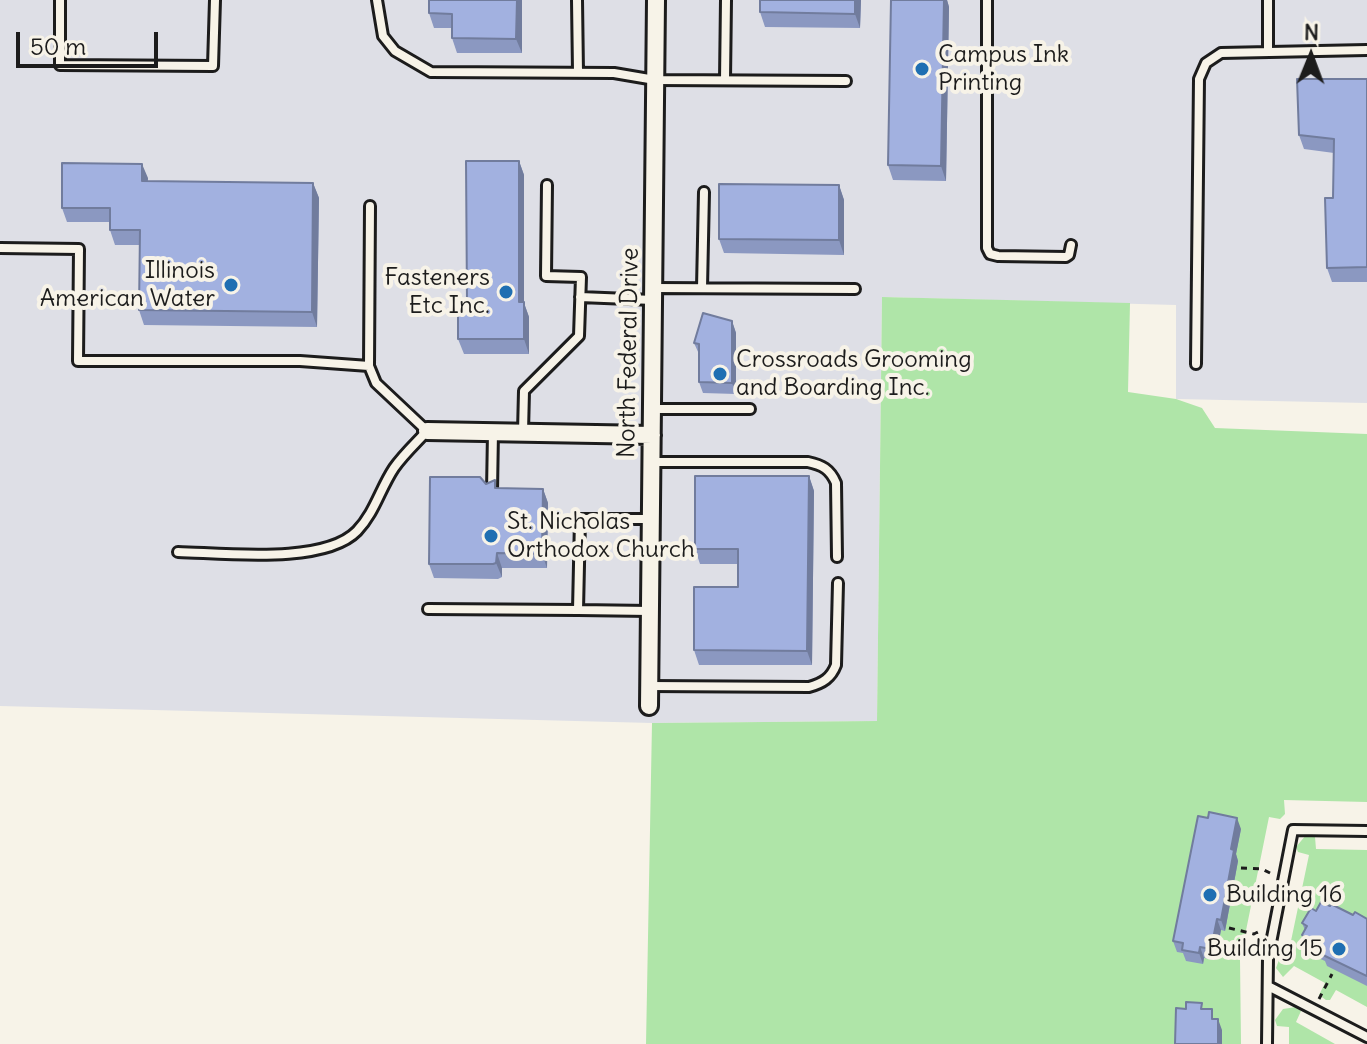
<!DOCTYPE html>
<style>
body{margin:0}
#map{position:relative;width:1367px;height:1044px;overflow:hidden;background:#f7f3e8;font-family:Delius,sans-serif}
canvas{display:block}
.north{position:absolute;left:1271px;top:16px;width:80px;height:80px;-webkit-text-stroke:6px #f7f3e8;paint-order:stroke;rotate:1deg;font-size:22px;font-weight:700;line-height:32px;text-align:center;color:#1c1c1c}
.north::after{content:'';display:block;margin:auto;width:28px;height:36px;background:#1c1c1c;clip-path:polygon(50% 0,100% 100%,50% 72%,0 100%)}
.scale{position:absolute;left:16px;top:32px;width:142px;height:36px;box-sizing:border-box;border:4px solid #1c1c1c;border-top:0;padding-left:10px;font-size:24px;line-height:28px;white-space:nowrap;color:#1c1c1c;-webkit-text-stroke:6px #f7f3e8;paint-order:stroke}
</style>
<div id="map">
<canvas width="1367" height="1044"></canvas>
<div class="north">N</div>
<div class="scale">50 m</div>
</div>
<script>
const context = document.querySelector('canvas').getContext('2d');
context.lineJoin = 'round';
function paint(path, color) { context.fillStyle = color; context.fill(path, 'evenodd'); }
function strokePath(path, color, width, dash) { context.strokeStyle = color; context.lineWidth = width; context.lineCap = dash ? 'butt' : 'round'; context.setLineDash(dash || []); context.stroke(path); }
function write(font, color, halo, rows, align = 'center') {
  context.font = font + ' Delius,sans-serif'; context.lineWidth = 8; context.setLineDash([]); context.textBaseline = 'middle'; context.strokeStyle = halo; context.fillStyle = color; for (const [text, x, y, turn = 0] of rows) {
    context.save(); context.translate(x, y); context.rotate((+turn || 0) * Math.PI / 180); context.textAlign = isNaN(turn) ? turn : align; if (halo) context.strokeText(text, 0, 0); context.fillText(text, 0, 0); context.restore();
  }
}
paint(new Path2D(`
 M0,0H1367V403L1176,399V305L882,297L877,721L652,723L0,706Z`), '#dedfe6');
paint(new Path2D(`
 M882,297L1130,303L1128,392L1176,399L1202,408L1215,428L1367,434V802L1284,800L1285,814L1280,819L1269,817L1240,960L1241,1044H646L652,723L877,721Z
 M1306,835L1315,837L1316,849L1367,850V1007L1336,990L1330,1000H1326L1319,995L1325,983L1294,966L1283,977L1276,968L1279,960H1287L1309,855L1298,852L1296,847Z
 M1296,1007L1301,1011L1296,1022L1335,1044H1289V1027L1277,1026L1275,1020L1283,1009Z`), '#afe5a8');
const lane = new Path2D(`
 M60,0V65L213,66L215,0
 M377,0L383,36L395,51L431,72L614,73L655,80L846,81
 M577,0L578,72
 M987,0V248L990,254L998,256L1066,257L1069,255L1071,245
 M1268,51V0
 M725,80L726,0
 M0,248L79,249L78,361H300L369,366
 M654,288L855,289
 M702,288L704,192
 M580,297L653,300
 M1196,364L1199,79L1206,63L1221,53L1367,50
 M652,409H750
 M523,432L524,391L579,336L581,277L546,276L547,185
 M652,462H808C822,465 830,469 836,483L837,557
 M492,491L493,432
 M178,552C223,553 324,565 357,531C375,512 380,489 394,468C403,455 416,443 427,431L376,383L369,366L370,206
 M428,609L578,610L580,519H651
 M578,610L650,611
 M649,686L809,687C823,683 831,678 836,665L838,583
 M1268,986L1367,1037
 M1267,1044L1268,958L1293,830L1367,831`);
const street = new Path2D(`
 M427,431L652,435
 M649,706L656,0`);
strokePath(lane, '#1c1c1c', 14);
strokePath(street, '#1c1c1c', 22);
strokePath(new Path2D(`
 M1241,868L1262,869L1272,874
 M1229,928L1254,934L1260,931
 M1319,999L1332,974`), '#1c1c1c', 3, [6, 6]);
strokePath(lane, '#f7f3e8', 8);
strokePath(street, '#f7f3e8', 16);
paint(new Path2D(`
 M429,0H522V53H457L452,38V28H434L429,13Z
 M760,0H861L860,28L765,27L760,12Z
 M891,0H947L949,7L946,181L893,180L888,165Z
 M1367,79V282H1332L1327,268L1333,198L1334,153L1304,149L1299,135Z
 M519,161L524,175V303L529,317V354H464L458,339L467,302Z
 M148,178L147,181L313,183L319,198L317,327L144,325L139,310L140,245H115L110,230V222H67L62,208Z
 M839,185L844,200V255L724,253L719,239Z
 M732,321L736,333V394L703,393L699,382V354L694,343Z
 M809,476L814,491L812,665H699L694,650L738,587V564H700L695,549Z
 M486,484L498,488L543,489L548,503L547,568H502V577L498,579L434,578L429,564Z
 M1241,829L1236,854L1238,861L1225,931L1221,930L1215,960L1204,958L1203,964L1186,961L1183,953L1177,952L1173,941Z
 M1330,906L1367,919V986L1327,966L1325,961L1314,956L1312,950L1306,946L1302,935L1305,930L1302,923L1316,911Z`), '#8b98c1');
paint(new Path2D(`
 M517,0H522V53L516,39Z
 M855,0H861L860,28L855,14Z
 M944,0H947L949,7L946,181L941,166Z
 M519,161L524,175V303L529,317V354L524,339L519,302Z
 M142,164L148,178L147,196L142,181Z
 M313,183L319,198L317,327L312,312Z
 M839,185L844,200V255L839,240Z
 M732,321L736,333V394L732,383Z
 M809,476L814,491L812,665L807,651Z
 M543,489L548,503L547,568L542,554Z
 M497,553L502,568V577L496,563Z
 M1237,818L1241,829L1236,854L1238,861L1225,931L1221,920L1231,849Z
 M1217,919L1221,930L1215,960L1211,949Z
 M1200,947L1204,958L1203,964L1199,953Z
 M1218,1019L1222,1030V1044H1218Z`), '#717c9d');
const building = new Path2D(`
 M429,0H517L516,39L452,38V14L429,13Z
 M760,0H855V14L760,12Z
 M891,0H944L941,166L888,165Z
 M1297,79H1367V267L1327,268L1325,198H1333L1334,139L1299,135Z
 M466,161H519V302H524V339H458V302H467Z
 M62,163L142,164V181L313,183L312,312L139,310L140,230H110V208H62Z
 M719,184L839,185V240L719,239Z
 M703,313L732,321V383L699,382V344L694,343Z
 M695,476H809L807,651L694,650V587H738V549H695Z
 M430,477H480L486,484L495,480V488L543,489L542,554L497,553L496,563L493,564H429Z
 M1209,812L1237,818L1231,849L1234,850L1221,920L1217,919L1211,949L1200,947L1199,953L1182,950L1183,943L1173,941L1198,816L1208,818Z
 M1321,902L1330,906L1331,904L1353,915L1355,912L1367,919V976L1323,955L1324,952L1310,945L1312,941L1302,935L1307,926L1302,923L1311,908L1316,911Z
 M1186,1002L1202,1003L1201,1009H1212V1019H1218V1044H1175L1176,1008L1186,1009Z`);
paint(building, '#a2b1e0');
strokePath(building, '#717c9d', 2);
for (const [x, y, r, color] of [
 [922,69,8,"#1f6fb2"],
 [231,285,8,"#1f6fb2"],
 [506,292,8,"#1f6fb2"],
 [720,374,8,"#1f6fb2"],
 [491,536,8,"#1f6fb2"],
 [1210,895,8,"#1f6fb2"],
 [1339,949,8,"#1f6fb2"]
]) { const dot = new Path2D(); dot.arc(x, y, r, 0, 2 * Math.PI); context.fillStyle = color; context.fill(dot); strokePath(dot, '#f7f3e8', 3); }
write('24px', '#1c1c1c', '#f7f3e8', [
 ["Campus Ink",938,55],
 ["Printing",938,83],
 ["Illinois",215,271,"right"],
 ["American Water",215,299,"right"],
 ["Fasteners",490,278,"right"],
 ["Etc Inc.",490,306,"right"],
 ["Crossroads Grooming",736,360],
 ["and Boarding Inc.",736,388],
 ["St. Nicholas",507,522],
 ["Orthodox Church",507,550],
 ["Building 16",1226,895],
 ["Building 15",1323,949,"right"]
], 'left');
write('24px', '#1c1c1c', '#f7f3e8', [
 ["North Federal Drive",629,353,-89]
]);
</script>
